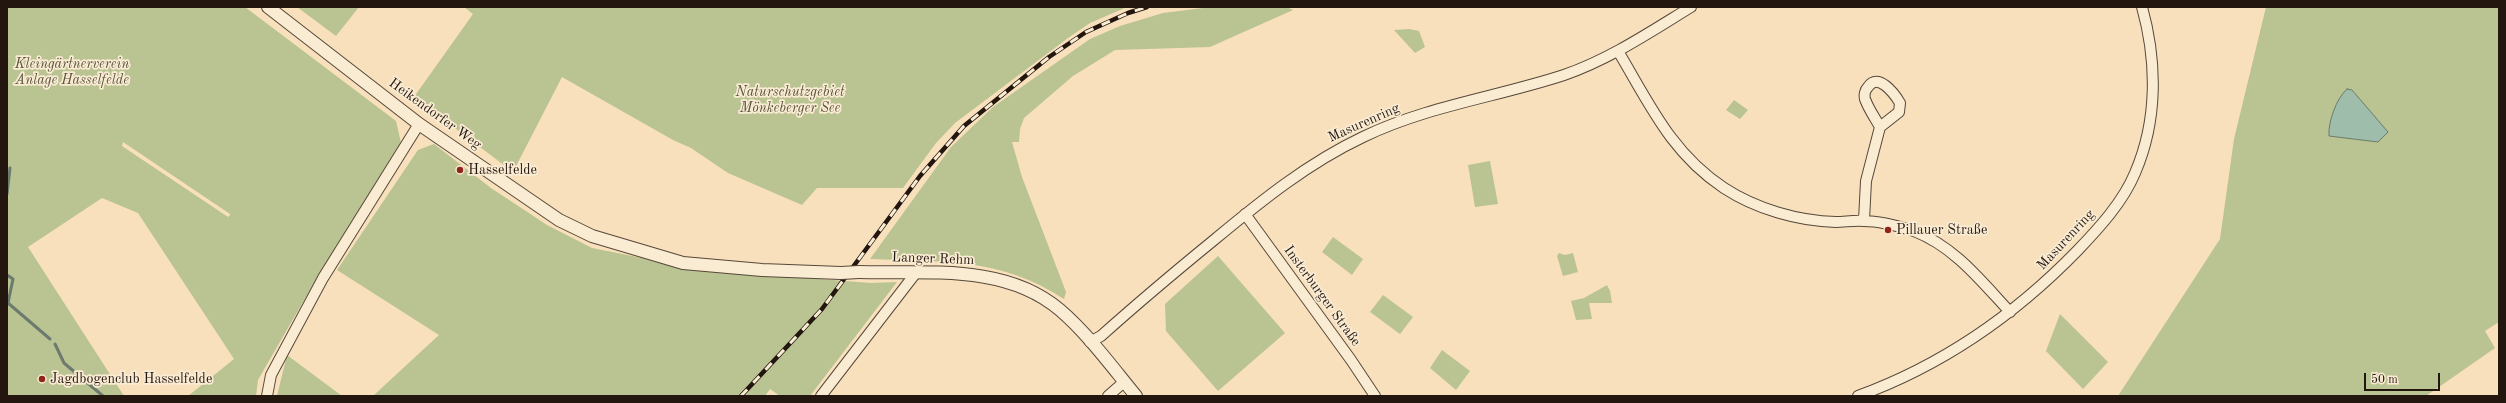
<!DOCTYPE html>
<meta charset="utf-8">
<style>
body{margin:0}
#map{position:relative;width:2506px;height:403px;overflow:hidden;background:#f7e0bb;font-family:"Old Standard TT",serif}
canvas{display:block}
.frame{position:absolute;inset:0;border:8px solid #22160f;pointer-events:none}
.scale{position:absolute;left:2364px;top:373px;width:76px;height:18px;box-sizing:border-box;border:2px solid #22160f;border-top:0;padding-left:5px;font-size:12px;line-height:14px;white-space:nowrap;color:#22160f;-webkit-text-stroke:3px #faebd3;paint-order:stroke}
</style>
<div id="map">
<canvas width="2506" height="403"></canvas>
<div class="frame"></div>
<div class="scale">50 m</div>
</div>
<script>
const context = document.querySelector('canvas').getContext('2d');
context.lineJoin = 'round';
function paint(path, color) { context.fillStyle = color; context.fill(path, 'evenodd'); }
function strokePath(path, color, width, dash) { context.strokeStyle = color; context.lineWidth = width; context.lineCap = dash ? 'butt' : 'round'; context.setLineDash(dash || []); context.stroke(path); }
function write(font, color, halo, rows, align = 'center') {
  context.font = font + ' "Old Standard TT",serif'; context.lineWidth = 3.5; context.setLineDash([]); context.textBaseline = 'middle'; context.strokeStyle = halo; context.fillStyle = color; for (const [text, x, y, turn = 0] of rows) {
    context.save(); context.translate(x, y); context.rotate((+turn || 0) * Math.PI / 180); context.textAlign = isNaN(turn) ? turn : align; if (halo) context.strokeText(text, 0, 0); context.fillText(text, 0, 0); context.restore();
  }
}
paint(new Path2D(`
 M7,7H245L396,121L401,143L322,269L258,380L256,396H188L234,359L138,213L102,198L28,247L124,396H7ZM123,142L230,214V215L228,217L122,146Z
 M297,7H359L336,36Z
 M464,7H1127L1090,23L1068,38L955,123L936,143L903,188H817L802,205L728,173L691,148L673,140L562,77L513,172L414,97L473,14Z
 M1211,7H1287L1293,10L1210,47L1115,50L1073,76L1024,118L1020,129L1019,142H1012L1022,177L1066,292L1064,299C1000,257 943,262 870,259L951,147L993,107L1090,39L1120,26L1163,13Z
 M2266,7H2499V322L2485,331L2495,348L2426,396H2118L2220,239L2234,139Z
 M1409,29L1419,31L1425,47L1415,53L1394,30Z
 M1734,100L1748,110L1740,119L1726,110Z
 M434,144L491,188L547,225L592,248L703,270L871,283L897,282L810,396H780L770,389L765,396H373L439,335L337,270L418,150Z
 M1490,161L1498,204L1475,207L1468,165Z
 M1333,237L1363,259L1352,275L1322,252Z
 M1559,253L1565,255L1573,253L1578,272L1563,276L1557,256Z
 M1218,256L1285,333L1218,391L1166,331L1165,304Z
 M1607,285L1610,291L1612,303H1589L1592,319L1576,320L1571,301L1584,298Z
 M1383,295L1413,317L1400,334L1370,312Z
 M2060,314L2108,362L2083,389L2046,351Z
 M1442,350L1470,371L1456,390L1430,368Z
 M287,355L342,396H277Z`), '#bac392');
const water = new Path2D(`
 M2347,89L2352,90L2388,132L2378,142L2329,136C2328,122 2336,99 2347,89Z`);
paint(water, '#9ebeab');
strokePath(water, '#6c7b6d', 1);
strokePath(new Path2D(`
 M7,194L10,168
 M7,275L13,279L8,303L50,339
 M55,344L64,363L103,396`), '#6c7b6d', 3);
const minor = new Path2D(`
 M1618,51C1649,103 1671,153 1724,188C1756,209 1798,221 1836,222C1845,222 1854,220 1864,221C1880,221 1898,226 1914,231C1955,247 1981,281 2010,312
 M1245,214L1351,360L1375,396
 M1864,220L1866,181L1880,127C1875,118 1868,108 1865,99C1864,95 1865,90 1868,87C1878,72 1894,93 1900,103L1899,112L1880,127
 M1090,342L1101,336C1138,303 1176,271 1214,240C1261,201 1308,163 1363,137C1427,106 1497,97 1564,75C1610,59 1650,32 1691,7
 M267,396L271,375L323,278L419,124
 M821,396L915,274
 M1108,396L1124,382
 M1858,396C1943,365 2015,315 2078,250C2099,228 2123,202 2135,173C2158,120 2157,61 2142,7`);
const tertiary = new Path2D(`
 M268,7L419,124L559,220L592,236L683,263L762,270L841,273
 M859,272C926,274 1005,263 1060,310C1088,334 1112,367 1136,396`);
strokePath(minor, '#57483a', 12);
strokePath(tertiary, '#57483a', 14);
strokePath(minor, '#faebd3', 10);
strokePath(tertiary, '#faebd3', 12);
const rail = new Path2D(`
 M741,396L822,309L920,176L964,126L1049,57L1086,32L1128,13L1147,7`);
strokePath(rail, '#22160f', 4.5);
strokePath(rail, '#faebd3', 3, [9]);
const tertiaryBridge = new Path2D(`
 M841,273L859,272`);
strokePath(tertiaryBridge, '#57483a', 14, []);
strokePath(tertiaryBridge, '#faebd3', 12);
for (const [x, y, r, color] of [
 [460,170,4,"#8f2418"],
 [1888,230,4,"#8f2418"],
 [42,379,4,"#8f2418"]
]) { const dot = new Path2D(); dot.arc(x, y, r, 0, 2 * Math.PI); context.fillStyle = color; context.fill(dot); strokePath(dot, '#faebd3', 1.5); }
write('italic 14px', '#57533d', '#faebd3', [
 ["Kleingärtnerverein",72,64],
 ["Anlage Hasselfelde",72,80],
 ["Naturschutzgebiet",790,92],
 ["Mönkeberger See",790,108]
]);
write('14px', '#22160f', '#faebd3', [
 ["Heikendorfer Weg",435,114,36],
 ["Masurenring",1364,123,-24],
 ["Masurenring",2066,240,-47],
 ["Langer Rehm",933,259,2],
 ["Insterburger Straße",1322,296,54]
]);
write('14px', '#22160f', '#faebd3', [
 ["Hasselfelde",468,170],
 ["Pillauer Straße",1896,230],
 ["Jagdbogenclub Hasselfelde",50,379]
], 'left');
</script>
